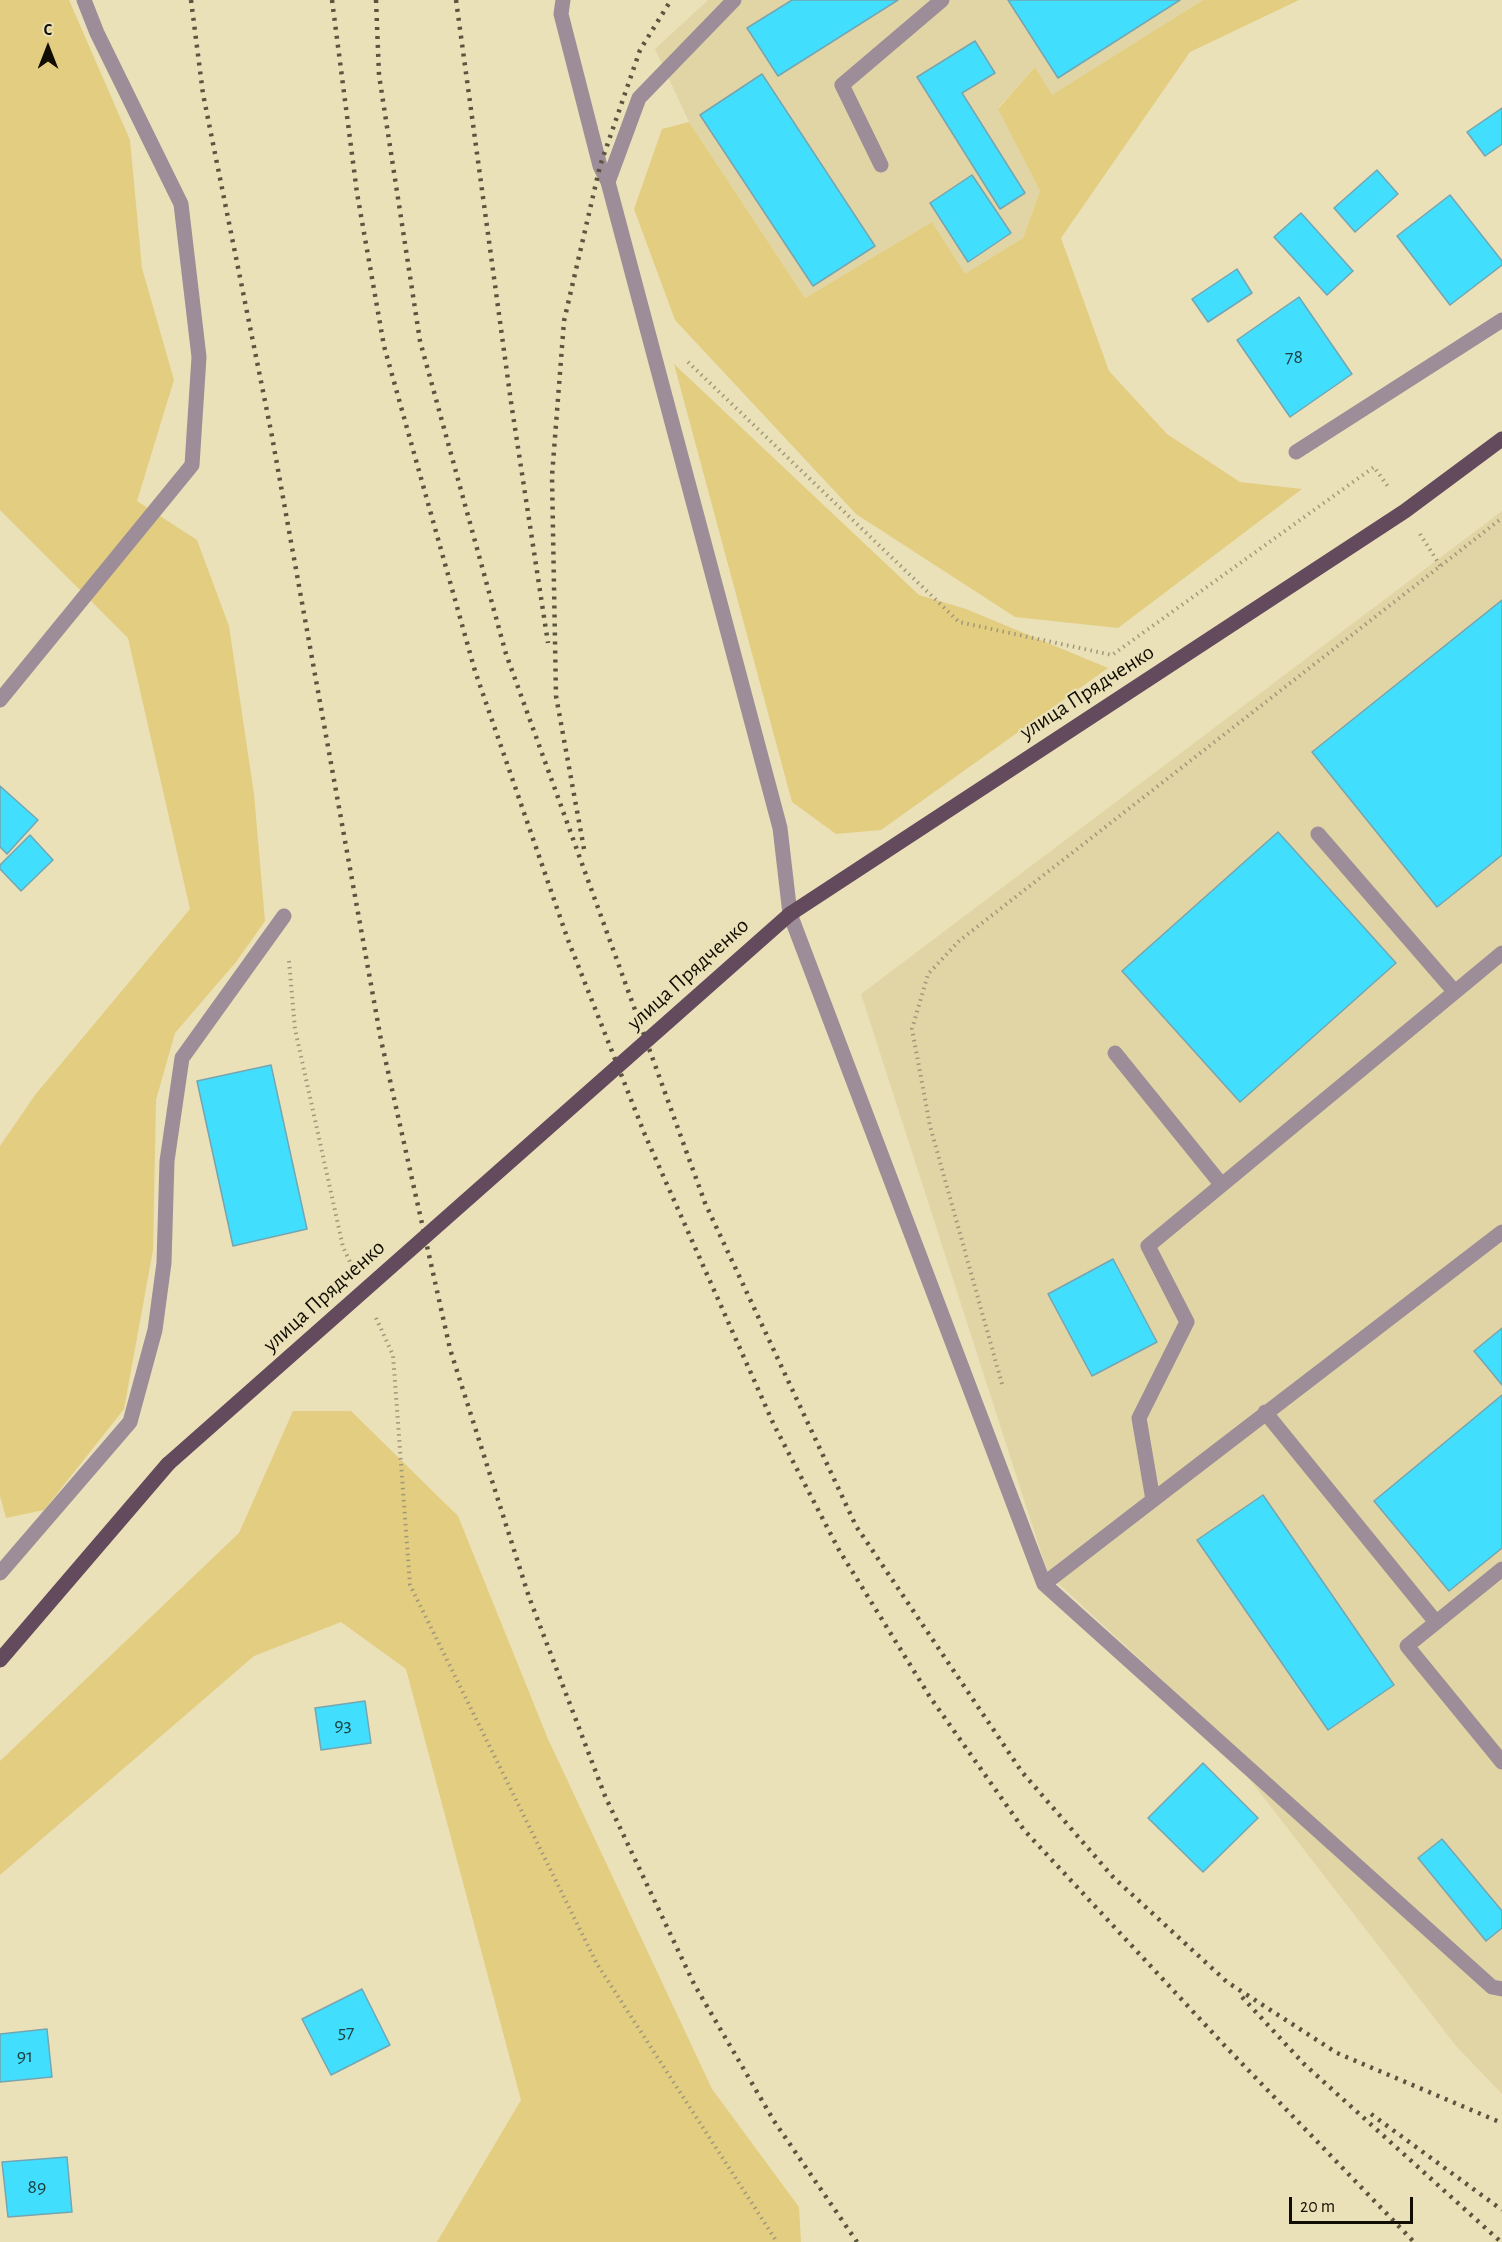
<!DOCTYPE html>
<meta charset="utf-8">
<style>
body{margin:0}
#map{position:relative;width:1502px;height:2242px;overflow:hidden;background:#ebe1b9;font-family:"Alegreya Sans",sans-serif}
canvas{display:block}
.north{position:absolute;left:18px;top:18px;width:60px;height:60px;-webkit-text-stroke:4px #ebe1b9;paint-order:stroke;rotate:0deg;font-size:16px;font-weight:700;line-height:24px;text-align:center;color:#110d02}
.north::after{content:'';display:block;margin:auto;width:21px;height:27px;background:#110d02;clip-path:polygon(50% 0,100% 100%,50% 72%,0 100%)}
.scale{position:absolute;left:1289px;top:2197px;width:124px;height:27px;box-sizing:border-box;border:3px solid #110d02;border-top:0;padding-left:8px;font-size:18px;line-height:21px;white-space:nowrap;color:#110d02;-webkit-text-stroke:4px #ebe1b9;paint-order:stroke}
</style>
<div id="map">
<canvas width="1502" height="2242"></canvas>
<div class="north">С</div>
<div class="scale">20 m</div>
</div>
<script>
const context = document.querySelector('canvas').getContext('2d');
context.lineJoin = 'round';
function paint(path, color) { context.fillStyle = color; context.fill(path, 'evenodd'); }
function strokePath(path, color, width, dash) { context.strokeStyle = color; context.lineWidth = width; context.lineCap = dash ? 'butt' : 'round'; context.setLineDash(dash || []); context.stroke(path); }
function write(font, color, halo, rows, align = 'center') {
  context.font = font + ' "Alegreya Sans",sans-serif'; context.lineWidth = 4.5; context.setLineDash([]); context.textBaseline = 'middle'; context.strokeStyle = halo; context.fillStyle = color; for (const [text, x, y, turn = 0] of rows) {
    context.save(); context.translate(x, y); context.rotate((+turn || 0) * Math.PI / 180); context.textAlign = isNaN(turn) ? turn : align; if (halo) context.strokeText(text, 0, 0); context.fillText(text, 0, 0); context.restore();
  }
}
paint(new Path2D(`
 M708,0H1203L1052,96L1035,67L998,108L1040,191L1023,238L965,275L932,222L805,298L689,122L655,49Z
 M1502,511V2094L1456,2046L1199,1714L1048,1574L861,994Z`), '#e1d5a5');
paint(new Path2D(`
 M0,0H69L130,140L142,268L174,380L137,501L197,540L229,626L254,794L265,921L236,962L175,1033L156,1100L153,1250L124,1409L44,1510L6,1518L0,1496V1146L35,1095L190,909L128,638L0,510Z
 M1203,0H1299L1190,52L1061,238L1109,371L1167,434L1240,482L1302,489L1118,628L1015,617L856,514L675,320L634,209L662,129L689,122L805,298L932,222L965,274L1023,238L1040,191L998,109L1035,67L1052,95Z
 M674,364L919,595L966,609L1108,668L881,830L836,834L792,802Z
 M293,1411H351L458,1516L548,1739L712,2089L799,2207L801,2242H437L521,2100L406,1669L341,1622L254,1656L0,1875V1761L239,1533Z`), '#e2cd80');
const building = new Path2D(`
 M792,0H898L778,76L747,28Z
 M1008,0H1180L1058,78Z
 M975,41L995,73L962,93L1025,193L1000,209L917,77Z
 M762,74L875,246L813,286L700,115Z
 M1502,108V144L1485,156L1467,132Z
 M1377,170L1398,194L1355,232L1334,208Z
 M972,175L1011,233L968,262L930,203Z
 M1450,195L1502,261V265L1450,305L1397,236Z
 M1301,213L1353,271L1327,295L1274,237Z
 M1237,269L1252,293L1208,322L1192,299Z
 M1299,297L1352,374L1290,417L1237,340Z
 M1502,600V855L1437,907L1312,752Z
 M0,786L38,820L7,854L0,847Z
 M1278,832L1396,963L1240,1102L1122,971Z
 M30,835L53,860L21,891L0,869V865Z
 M271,1065L307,1229L233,1246L197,1081Z
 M1113,1259L1157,1342L1092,1376L1048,1294Z
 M1502,1328V1385L1474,1351Z
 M1502,1395V1548L1449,1591L1374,1501Z
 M1263,1495L1394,1685L1328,1730L1197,1540Z
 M365,1701L371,1743L321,1750L315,1708Z
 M1203,1763L1258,1818L1203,1872L1148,1818Z
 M1442,1839L1502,1911V1928L1486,1941L1418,1858Z
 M362,1989L390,2045L331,2075L302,2019Z
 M47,2029L52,2077L0,2082V2034Z
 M67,2157L72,2212L8,2217L2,2162Z`);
paint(building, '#42defe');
strokePath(building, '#75a5b0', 1.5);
strokePath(new Path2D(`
 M688,362L959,622L1112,655L1374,467L1389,488
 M1420,534L1441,567
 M289,961L295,1029L343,1247L351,1264
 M376,1318L393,1355L410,1585L597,1964L777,2242
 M1002,1384L930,1126L912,1029L928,974L959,941L1502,518`), '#a0987a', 4, [1.5, 4.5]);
strokePath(new Path2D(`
 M563,0L561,14L600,166L608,182L780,828L790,914L1044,1584L1492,1987L1502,1989
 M881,165L842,85L942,0
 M608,182L639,98L734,0
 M1296,452L1502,320
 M0,700L192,465L199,357L181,204L97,33L84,0
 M1318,834L1454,991
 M1115,1053L1221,1184
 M1265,1412L1435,1621
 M1153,1500L1502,1232
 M1502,1569L1407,1646L1502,1762
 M0,1573L130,1422L155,1330L164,1263L167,1161L182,1058L284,916
 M1044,1584L1153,1500L1139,1418L1187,1322L1148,1246L1502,953`), '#9c8d98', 15);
strokePath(new Path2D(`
 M790,914L1405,511L1502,439
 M0,1660L168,1464`), '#634a5d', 15);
strokePath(new Path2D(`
 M191,0L203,94L271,431L381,1040L450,1349L529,1597L605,1796L694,1984L774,2121L857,2242
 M332,0L357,193L384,346L475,671L568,940L645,1135L774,1425L839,1550L930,1697L1024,1830L1225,2046L1414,2242
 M376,0L379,75L420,341L506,654L705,1203L856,1526L1022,1772L1113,1877L1227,1982L1337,2053L1502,2123
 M456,0L511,402L548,643
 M584,849L556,696L552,476L564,321L600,166L640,50L671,0
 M1242,1997L1304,2064L1501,2242
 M1371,2114L1502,2210`), '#5b5540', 4.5, [3, 6]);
strokePath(new Path2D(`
 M168,1464L790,914`), '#634a5d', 15);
write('20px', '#1d4141', null, [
 ["78",1294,357],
 ["93",343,1725],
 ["57",346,2032],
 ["91",25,2056],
 ["89",37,2187]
]);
write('22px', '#110d02', '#ebe1b9', [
 ["улица Прядченко",1087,692,-33],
 ["улица Прядченко",688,974,-42],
 ["улица Прядченко",324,1296,-42]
]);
</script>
